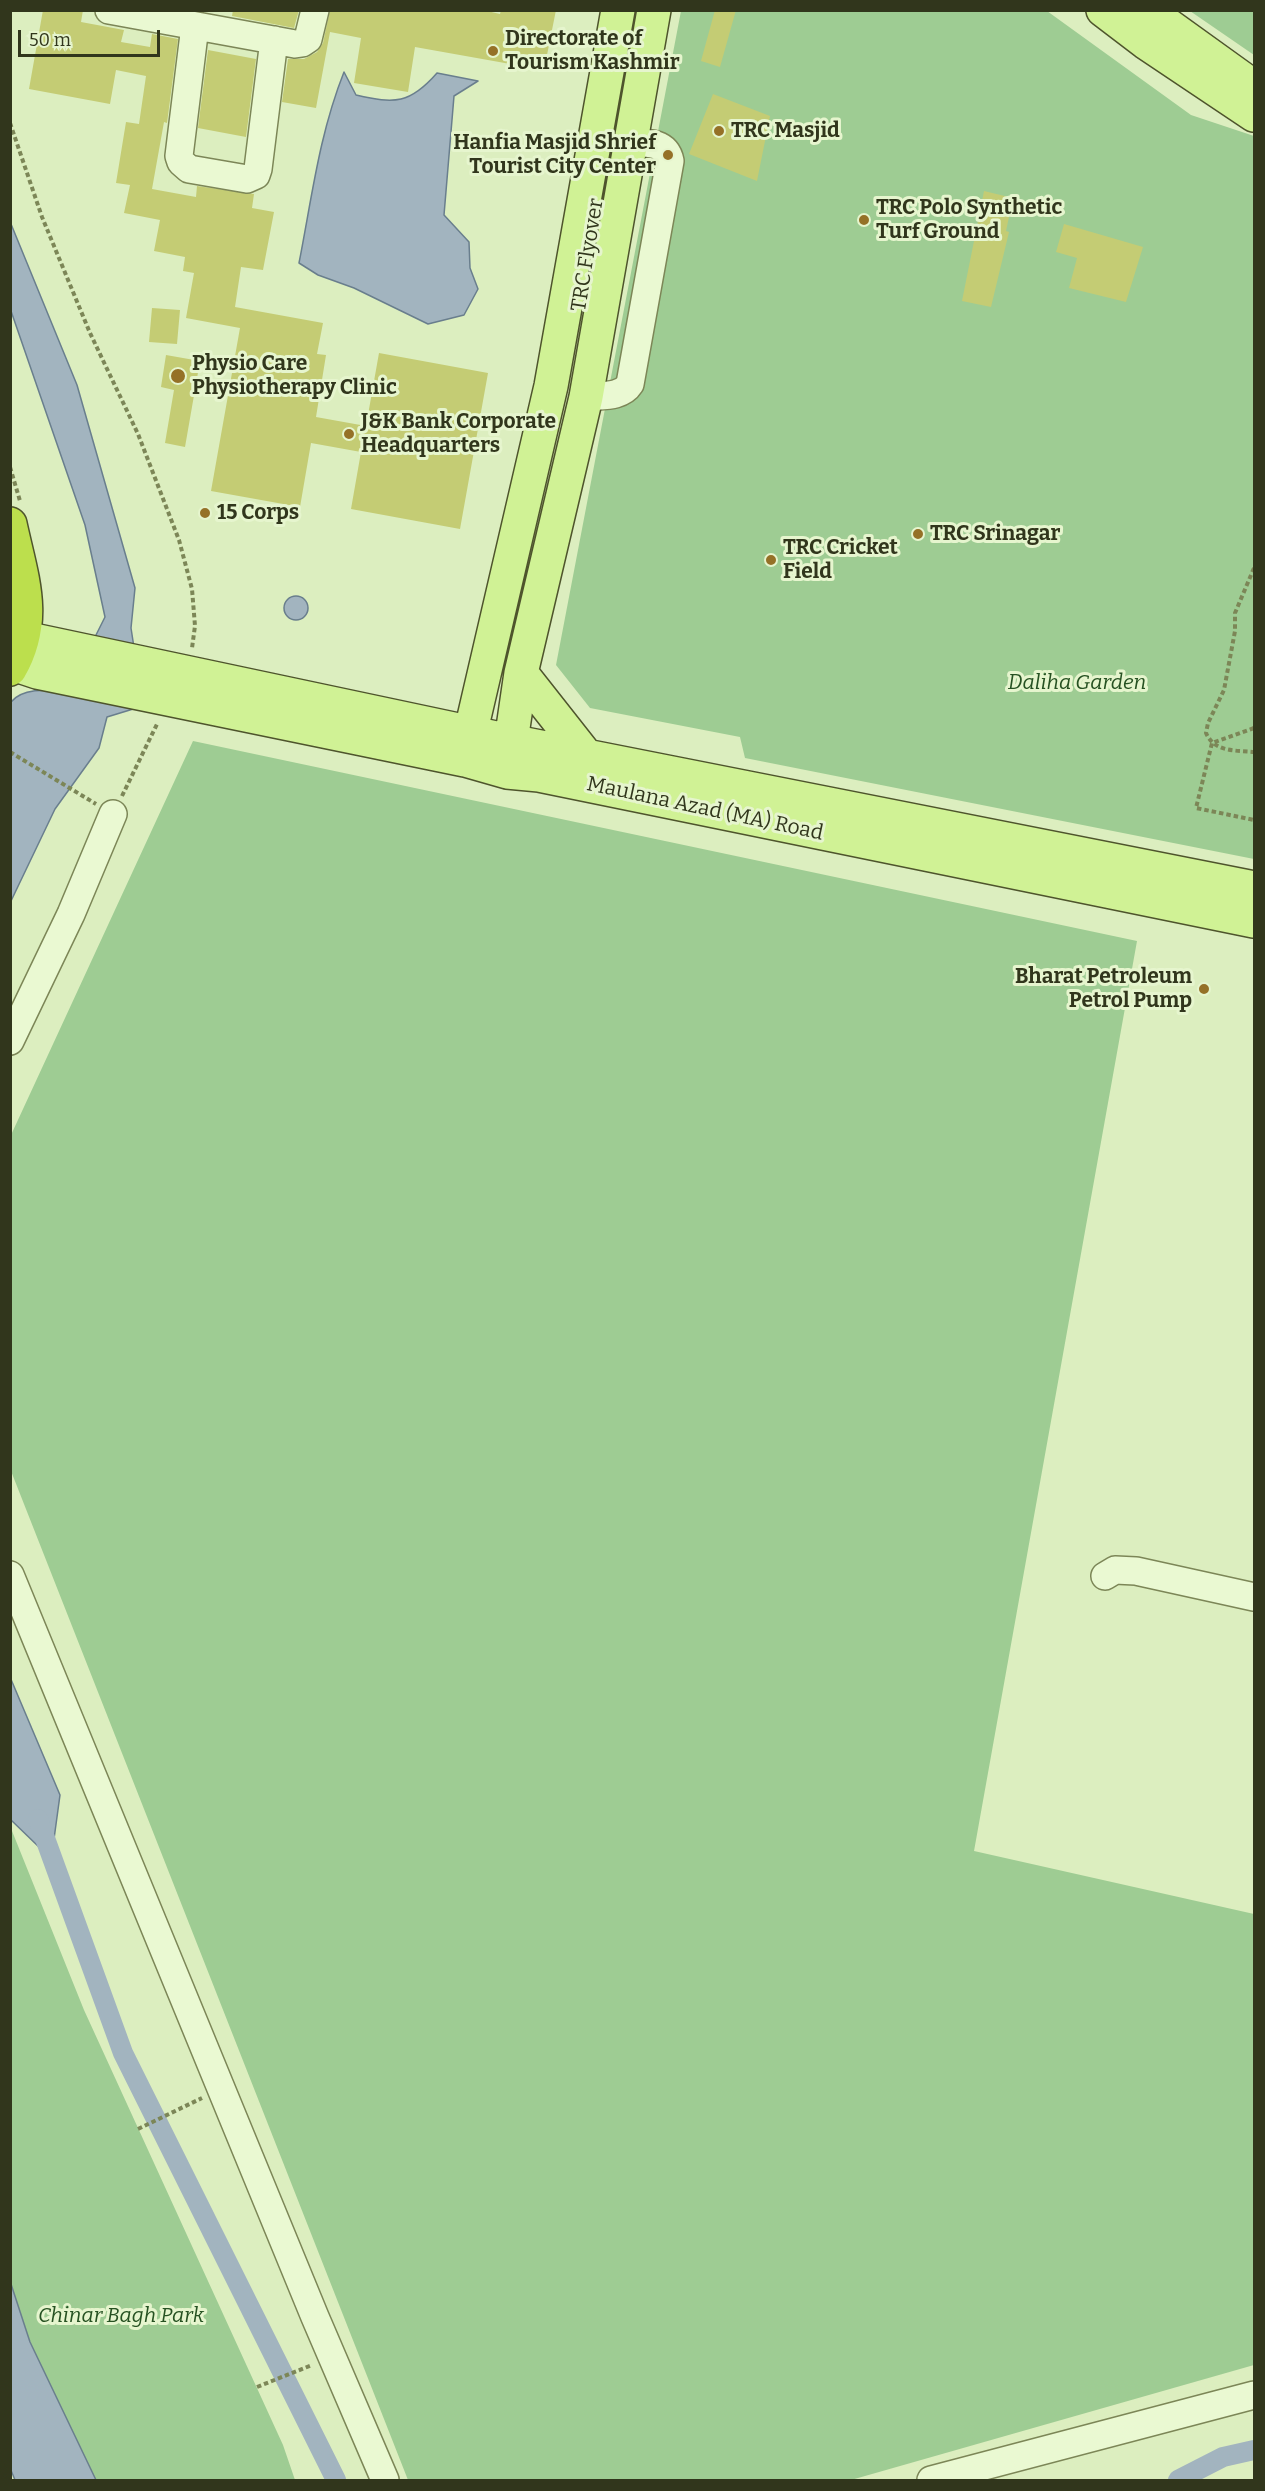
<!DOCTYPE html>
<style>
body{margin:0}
#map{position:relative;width:1265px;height:2491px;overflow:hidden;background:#dceebf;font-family:Bitter,serif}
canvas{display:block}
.frame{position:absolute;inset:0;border:12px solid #31361c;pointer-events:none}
.scale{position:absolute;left:18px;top:30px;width:142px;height:27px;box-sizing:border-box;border:3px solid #31361c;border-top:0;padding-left:8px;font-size:18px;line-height:21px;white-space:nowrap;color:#31361c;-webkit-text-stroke:4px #e6f5ce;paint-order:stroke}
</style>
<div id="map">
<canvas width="1265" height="2491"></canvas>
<div class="frame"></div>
<div class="scale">50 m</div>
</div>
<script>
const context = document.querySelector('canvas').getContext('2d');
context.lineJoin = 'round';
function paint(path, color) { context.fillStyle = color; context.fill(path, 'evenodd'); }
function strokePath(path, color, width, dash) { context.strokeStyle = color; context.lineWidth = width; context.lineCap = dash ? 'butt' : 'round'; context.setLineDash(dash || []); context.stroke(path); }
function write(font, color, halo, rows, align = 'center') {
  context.font = font + ' Bitter,serif'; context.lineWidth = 6; context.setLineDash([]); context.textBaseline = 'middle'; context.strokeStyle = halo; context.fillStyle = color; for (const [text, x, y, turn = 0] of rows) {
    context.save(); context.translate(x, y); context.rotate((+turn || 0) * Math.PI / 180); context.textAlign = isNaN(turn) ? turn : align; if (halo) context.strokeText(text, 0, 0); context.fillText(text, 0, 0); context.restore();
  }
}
paint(new Path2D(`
 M681,11H1047L1191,115L1254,136V859L745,758L740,737L590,708L556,665Z
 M1190,11H1254V55Z
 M193,741L1137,941L974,1851L1254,1914V2365L851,2480H408L11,1471V1135Z
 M10,1826L84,2010L283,2445L295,2480H96L30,2342L10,2281Z`), '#9ecc93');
const water = new Path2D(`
 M344,72L356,95C395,104 410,104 437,73L478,81L454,96L444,215L469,242L470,268L478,289L464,315L428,324L354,288L318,275L299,263C312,197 319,135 344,72Z
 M11,224L77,385L135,588L131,628L143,706L107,717L99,748L55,809L11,901V702C23,687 50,690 68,691L105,617L85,525L11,311Z
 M284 608a12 12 0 1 1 24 0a12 12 0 1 1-24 0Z
 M10,1677L60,1795L54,1839L40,1848L11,1820Z
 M10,2281L30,2342L96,2480H15L10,2468Z`);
paint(water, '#a2b4bf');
strokePath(water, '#697e8d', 1.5);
strokePath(new Path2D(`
 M38,1819L123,2053L336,2480
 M1178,2480L1223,2457L1254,2450`), '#a2b4bf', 20);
paint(new Path2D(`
 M43,10H83L81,22L124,30L121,42L150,47L152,34L178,39L167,123L164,122L152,189L196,197L197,186L254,194L252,208L274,212L263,270L241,267L235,307L323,323L317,354L326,355L316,417L366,426L379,353L488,373L460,529L351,509L361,452L311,443L300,507L211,491L240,328L186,318L194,273L183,271L185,257L154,251L160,220L124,213L130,185L116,183L126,122L139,124L146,76L116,70L110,104L29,89Z
 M233,10H299L294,28L232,16Z
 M330,10H483L500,14L501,10H556L544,70L415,47L408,92L354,83L361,38L330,32L316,108L282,102L288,59H304L317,52L323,43Z
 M715,10H736L720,67L701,61Z
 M208,50L256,59L246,137L198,128Z
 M713,94L770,116L757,181L689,154Z
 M984,191L1013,198L1006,231L1009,232L991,307L962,301Z
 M1064,224L1143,247L1126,302L1069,288L1077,258L1056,252Z
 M152,308L180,310L177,344L149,342Z
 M166,355L200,361L185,447L165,443L174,390L161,387Z`), '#c4cc74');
const minor = new Path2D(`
 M109,10L295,44L302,43L308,39L315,10
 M195,26L179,156L181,162L189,169L247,179L256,175L258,169L274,40
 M586,397C601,395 621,398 630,384L670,161C666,141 646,143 630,143
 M10,1041L71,914L113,814
 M10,1575L315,2317L385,2480
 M1105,1576L1115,1570L1136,1571L1254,1597
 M931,2480L1254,2395`);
const major = new Path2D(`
 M1103,10L1145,42L1254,115
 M1147,10L1254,87
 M10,635L510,741L1254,888
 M10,663L37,672L465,760L507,772L539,775L1254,921
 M521,673L584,753
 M466,752L551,386L618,10
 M508,762L521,673L586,397L654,10`);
const highway = new Path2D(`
 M10,524C21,576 39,619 10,669`);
strokePath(minor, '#7c8657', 30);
strokePath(major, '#4e542c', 36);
strokePath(highway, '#4e542c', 36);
strokePath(new Path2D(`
 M10,123L42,217L90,333L138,434L179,540L192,589L195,626L192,648
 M10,467L20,501
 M1254,568L1235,613V631L1224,690L1208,723L1206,733C1215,753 1236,750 1254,752
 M1254,728L1212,743L1196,808L1254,820
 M10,752L96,804
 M122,796L158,722
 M138,2129L202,2098
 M257,2387L312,2365`), '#7c8657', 4, [4.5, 3]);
strokePath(minor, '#eaf9d2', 27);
strokePath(major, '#d0f295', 33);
strokePath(highway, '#bcdf4d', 33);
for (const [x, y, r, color] of [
 [493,51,6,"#957127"],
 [719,131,6,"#957127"],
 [668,155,6,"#957127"],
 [864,220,6,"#957127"],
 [178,376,8,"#957127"],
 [349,434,6,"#957127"],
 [205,513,6,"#957127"],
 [918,534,6,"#957127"],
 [771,560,6,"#957127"],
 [1204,989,6,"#957127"]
]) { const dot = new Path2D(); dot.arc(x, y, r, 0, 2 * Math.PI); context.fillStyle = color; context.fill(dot); strokePath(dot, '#e6f5ce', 2); }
write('bold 21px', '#31361c', '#e6f5ce', [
 ["Directorate of",505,39],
 ["Tourism Kashmir",505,63],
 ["TRC Masjid",731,131],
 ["Hanfia Masjid Shrief",656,143,"right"],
 ["Tourist City Center",656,167,"right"],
 ["TRC Polo Synthetic",876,208],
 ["Turf Ground",876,232],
 ["Physio Care",192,364],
 ["Physiotherapy Clinic",192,388],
 ["J&K Bank Corporate",361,422],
 ["Headquarters",361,446],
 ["15 Corps",217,513],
 ["TRC Srinagar",930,534],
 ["TRC Cricket",783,548],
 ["Field",783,572],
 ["Bharat Petroleum",1192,977,"right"],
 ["Petrol Pump",1192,1001,"right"]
], 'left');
write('21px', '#31361c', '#e6f5ce', [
 ["TRC Flyover",588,255,-81],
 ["Maulana Azad (MA) Road",705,809,12]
]);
write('italic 21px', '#265222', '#e6f5ce', [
 ["Daliha Garden",1077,683],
 ["Chinar Bagh Park",121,2316]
]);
</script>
